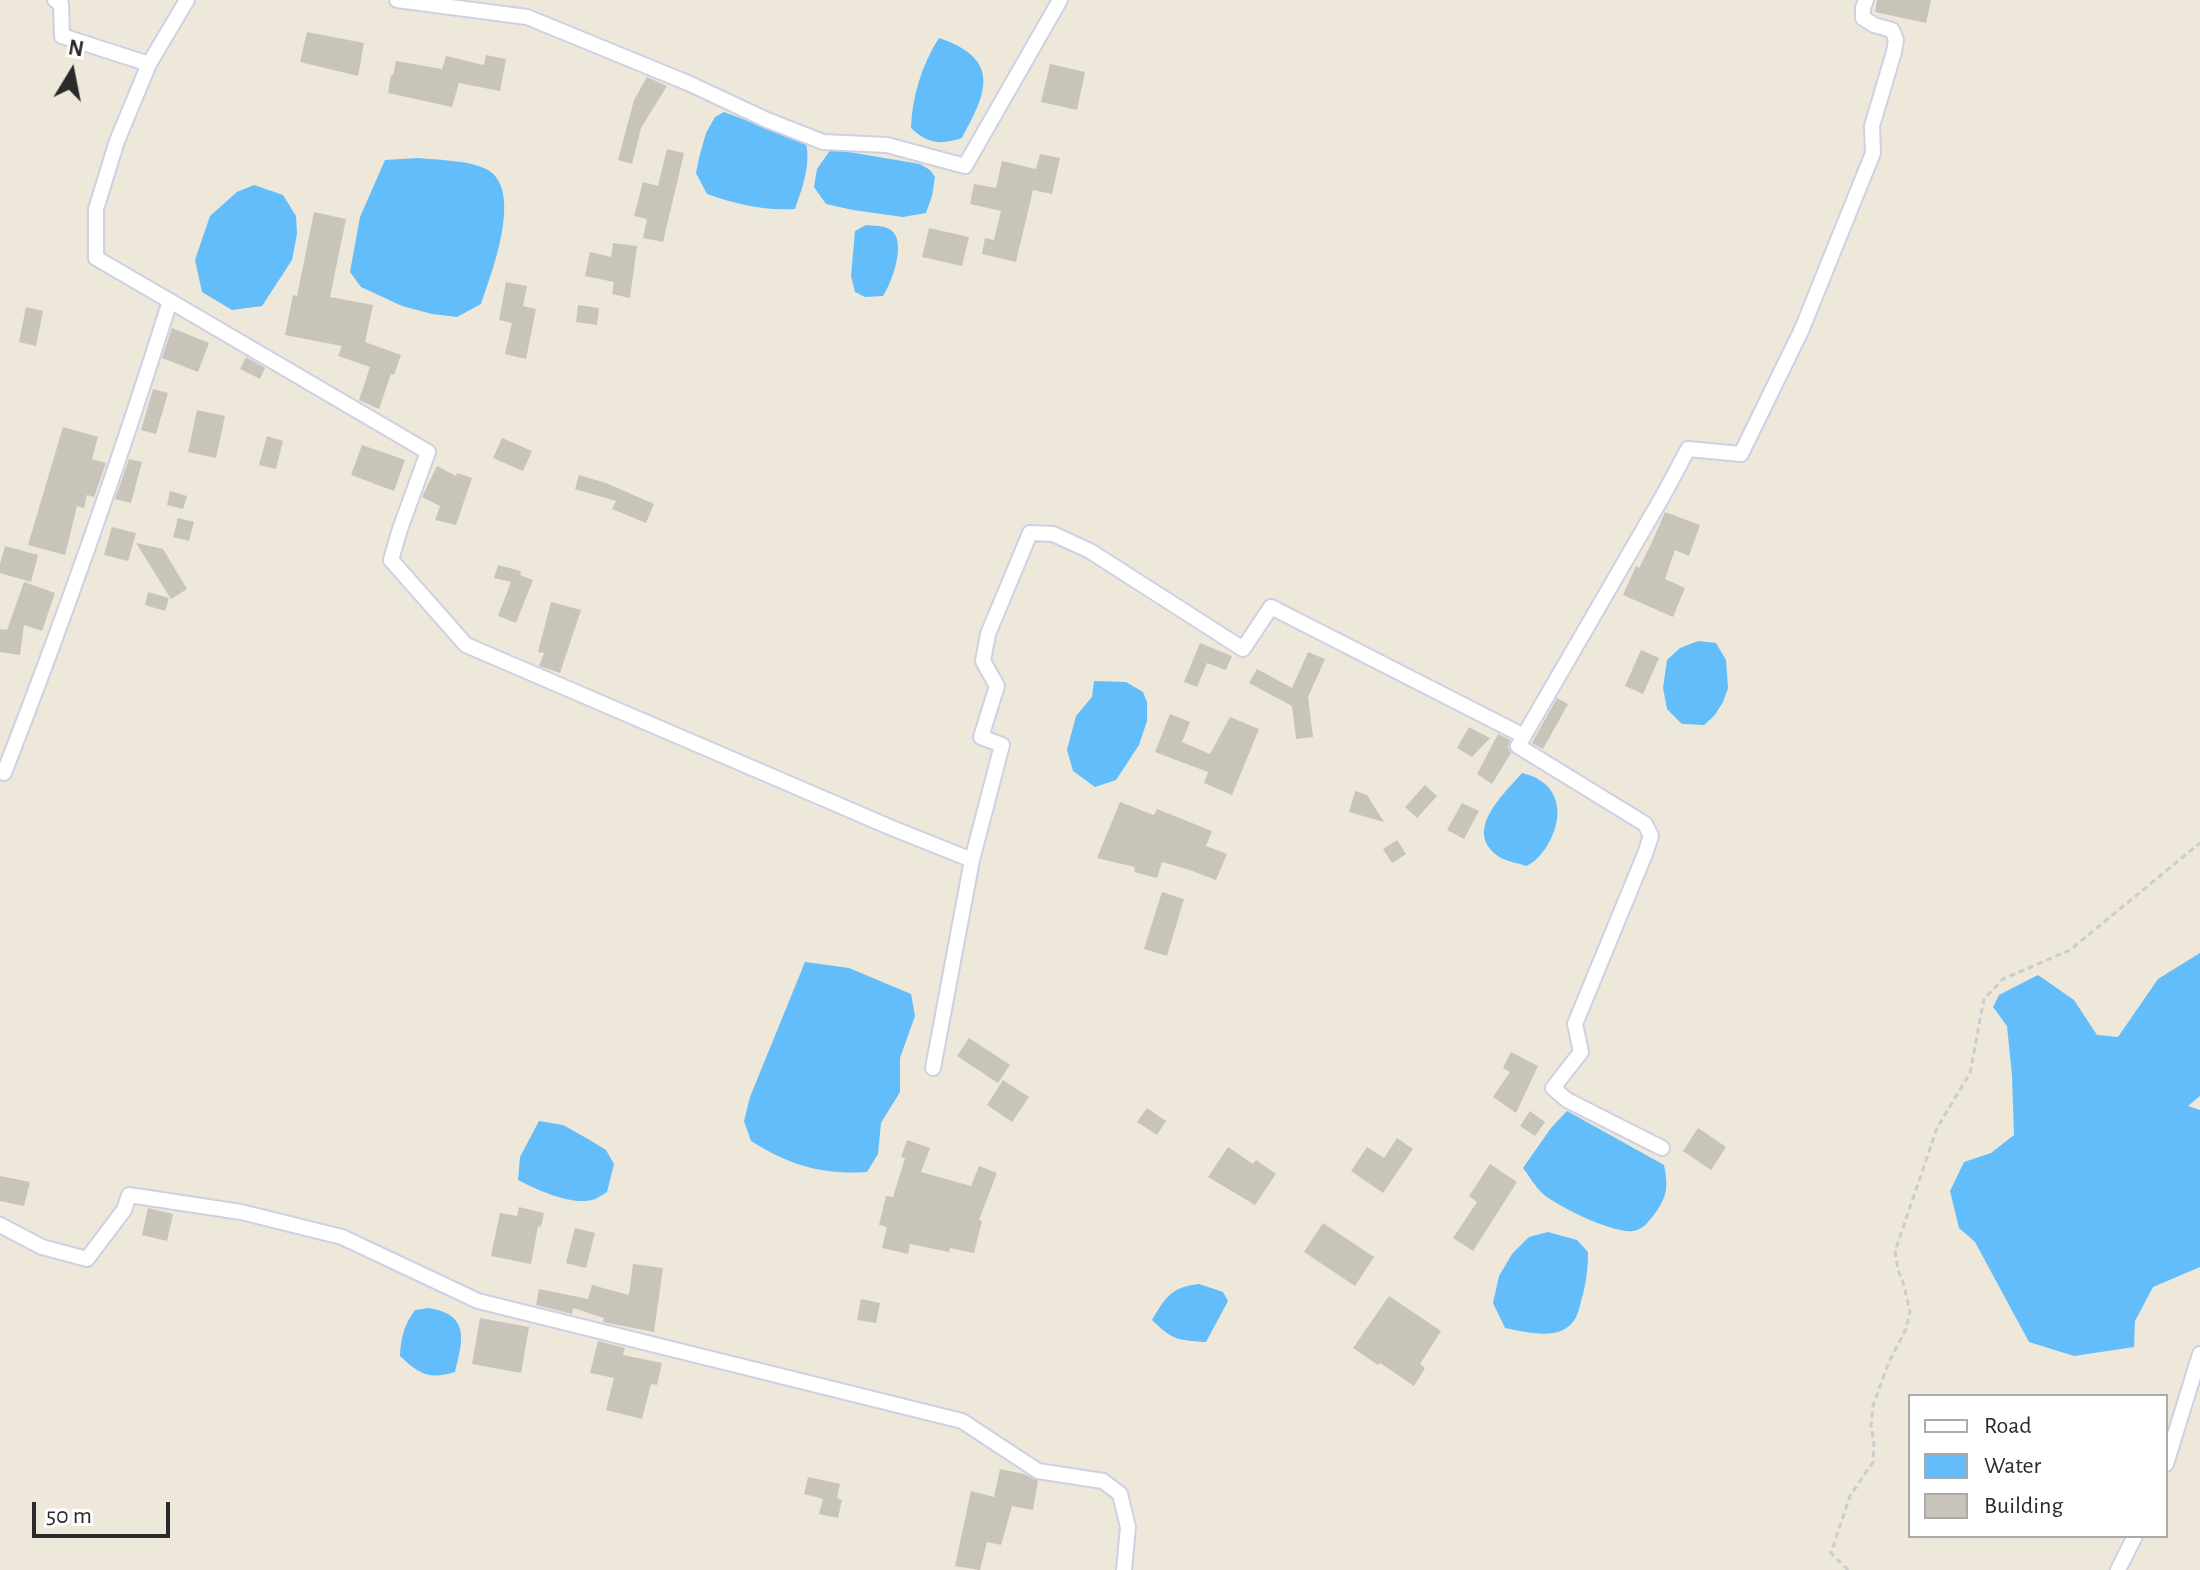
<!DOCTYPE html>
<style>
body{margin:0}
#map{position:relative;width:2200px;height:1570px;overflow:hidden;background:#ede8da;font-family:"Alegreya Sans",sans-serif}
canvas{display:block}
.legend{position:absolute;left:1908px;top:1394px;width:260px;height:144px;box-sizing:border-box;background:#fff;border:2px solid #aaa;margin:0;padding:10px 14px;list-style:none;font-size:24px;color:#2a2a2a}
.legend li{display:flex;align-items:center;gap:16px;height:40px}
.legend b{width:40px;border:2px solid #aaa}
.north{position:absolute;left:32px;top:32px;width:80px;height:80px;-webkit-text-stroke:6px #fff;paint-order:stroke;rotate:10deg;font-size:22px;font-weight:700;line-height:32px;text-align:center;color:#2a2a2a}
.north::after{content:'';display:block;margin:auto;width:28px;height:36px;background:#2a2a2a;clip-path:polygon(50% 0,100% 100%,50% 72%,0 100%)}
.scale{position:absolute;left:32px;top:1502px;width:138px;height:36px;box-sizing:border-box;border:4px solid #2a2a2a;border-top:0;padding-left:10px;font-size:24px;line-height:28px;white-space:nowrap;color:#2a2a2a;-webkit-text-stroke:6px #fff;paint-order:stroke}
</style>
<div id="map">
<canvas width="2200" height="1570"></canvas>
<ul class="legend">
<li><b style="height:10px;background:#fff"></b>Road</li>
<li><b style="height:22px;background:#62bdfa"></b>Water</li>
<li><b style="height:22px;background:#c9c4ba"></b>Building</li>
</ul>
<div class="north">N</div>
<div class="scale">50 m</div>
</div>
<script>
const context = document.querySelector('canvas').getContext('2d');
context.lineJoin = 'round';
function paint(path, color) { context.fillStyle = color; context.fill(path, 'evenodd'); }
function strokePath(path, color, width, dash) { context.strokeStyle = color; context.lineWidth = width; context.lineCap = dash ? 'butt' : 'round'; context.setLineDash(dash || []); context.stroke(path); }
paint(new Path2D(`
 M939,38C947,41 956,44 963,49C1001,72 977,109 962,138C940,145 928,144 911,128C912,97 922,64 939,38Z
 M724,112L806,143C811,165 802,189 795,209C764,211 736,204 707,194L696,173L699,158L706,133L715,117Z
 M831,149L920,164L930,170L935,177L932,196L926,213L903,217L853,210L826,204L814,187L817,169Z
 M418,158C437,160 468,160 486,169C525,188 491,274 481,304L457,317L432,314L402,306L361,287L350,272L360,217L385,160Z
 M254,185L283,195L296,216L297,234L292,260L262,306L232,310L202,292L195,260L210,216L237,192Z
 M866,225C873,226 884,225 891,230C907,242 892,282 883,296L865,297L855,292L851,276L855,231Z
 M1698,641L1716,643L1726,660L1728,688L1723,702L1715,715L1704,725L1682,724L1667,709L1663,688L1667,660L1680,648Z
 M1094,681L1126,682L1143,692L1147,702V721L1139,745L1116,780L1095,787L1073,771L1067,750L1076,716L1092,697Z
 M1522,773C1562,782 1566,818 1545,849C1539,857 1535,862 1526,866C1519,863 1508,862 1501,858C1461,833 1502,796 1522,773Z
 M2200,953V1096L2188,1106L2200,1110V1267L2153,1287L2135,1321L2134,1347L2074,1356L2029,1342L1975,1242L1959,1228L1950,1191L1964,1162L1991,1153L2014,1135L2012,1075L2007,1026L1993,1007L1999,995L2038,975L2074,1000L2097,1035L2118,1037L2158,979Z
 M805,962L849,968L911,994L915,1016L900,1058V1092L881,1123L878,1154L867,1172C822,1175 789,1165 751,1141L744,1121L750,1097Z
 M1567,1111L1664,1165C1668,1185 1668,1195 1656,1212C1650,1220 1643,1230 1633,1231C1614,1234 1556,1206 1542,1193C1535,1186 1529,1176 1523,1168L1551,1128Z
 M539,1121L563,1125L588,1139L606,1150L614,1164L607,1192C603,1194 600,1197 595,1199C574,1207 537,1190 518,1180L520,1157Z
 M1548,1232L1577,1240L1588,1252C1588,1269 1586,1285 1581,1301C1580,1306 1578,1314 1575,1319C1562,1342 1526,1332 1505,1328L1493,1303L1499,1276L1512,1254L1529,1237Z
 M1199,1284L1223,1292L1228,1301L1206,1342C1177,1340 1172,1340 1152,1320C1166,1297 1171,1287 1199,1284Z
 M429,1308C469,1315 464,1338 455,1372C429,1380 419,1374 400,1356C401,1337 404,1325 415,1310Z`), '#62bdfa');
paint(new Path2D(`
 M1877,0H1931L1926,23L1875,12Z
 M307,32L364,43L358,76L300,62Z
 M486,55L506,59L500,91L459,83L452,107L388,93L391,75H393L396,61L442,69L446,56L484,65Z
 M1050,64L1085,72L1077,110L1041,102Z
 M647,77L667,86L641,128L632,164L618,160L634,100Z
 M667,149L684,153L663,242L643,238L647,219L634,216L643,182L658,186Z
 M1040,154L1060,158L1052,194L1033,190L1016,262L982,254L985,238L994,240L1001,211L970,204L974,184L996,188L1002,161L1036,169Z
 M314,212L346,219L330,297L373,305L365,342L401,355L394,375L391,374L379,409L359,400L370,367L338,356L342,346L285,335L293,295L297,296Z
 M929,228L969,237L962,266L922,257Z
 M613,243L637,246L630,298L612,294L614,282L585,276L590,252L611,257Z
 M506,282L527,286L523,306L536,309L526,359L505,354L512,323L499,320Z
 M578,305L599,308L597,325L576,322Z
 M26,307L43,311L36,346L19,342Z
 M172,328L209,343L198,372L162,358Z
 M246,357L265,368L260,379L240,369Z
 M153,389L168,393L156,434L141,430Z
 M197,410L225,416L216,458L188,452Z
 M63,427L98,437L92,459L106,463L94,497L87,495L84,508L77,506L65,555L28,545Z
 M267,436L283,441L276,469L259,465Z
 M502,438L532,451L523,471L493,458Z
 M362,445L405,460L394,491L351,475Z
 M129,459L142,462L131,503L115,499Z
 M437,466L456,476L457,473L472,478L456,525L435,520L440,506L422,497Z
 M579,475L606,483L654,504L646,523L612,509L616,501L575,489Z
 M170,491L187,496L183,509L167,505Z
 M1665,512L1700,525L1689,556L1675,550L1665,579L1685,588L1673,617L1623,595L1636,566L1639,568L1652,542Z
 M178,518L194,522L189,541L173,537Z
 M112,527L136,533L128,561L104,555Z
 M136,543L163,549L187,589L171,599Z
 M5,546L38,555L31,582L0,573V564Z
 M498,565L521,571L520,575L533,580L516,623L498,616L511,582L494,578Z
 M24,582L55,593L42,631L24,625L20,655L0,652V629L7,630Z
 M148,592L169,598L165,611L145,605Z
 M551,602L581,610L560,673L539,666L544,653L538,652Z
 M1200,643L1232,656L1226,670L1207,663L1197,687L1184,682Z
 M1641,650L1659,658L1643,694L1625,686Z
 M1308,652L1325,659L1308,697L1313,737L1296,739L1292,706L1249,683L1257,669L1292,688Z
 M1557,698L1568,704L1543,749L1532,743Z
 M1170,714L1190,722L1182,742L1210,754L1230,717L1259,729L1232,795L1204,783L1208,772L1155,752Z
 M1469,727L1490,738L1472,757L1457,748Z
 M1498,734L1510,740L1508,747L1511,753L1492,784L1477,774Z
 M1425,785L1437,796L1417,818L1405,807Z
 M1355,791L1367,795L1384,822L1349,812Z
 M1120,802L1154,815L1157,809L1212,831L1206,846L1227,854L1216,880L1187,869L1162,862L1157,878L1134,872L1135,867L1097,858Z
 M1462,803L1479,811L1464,839L1447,830Z
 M1397,840L1406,854L1392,863L1383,849Z
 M1162,892L1184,899L1167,956L1144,949Z
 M969,1038L1010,1065L998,1083L957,1056Z
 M1511,1052L1538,1066L1516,1113L1493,1097L1510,1072L1503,1068Z
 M1003,1080L1029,1097L1012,1122L987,1105Z
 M1147,1108L1166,1121L1157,1135L1137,1122Z
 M1530,1111L1545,1122L1535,1136L1520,1126Z
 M1698,1128L1726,1147L1711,1170L1683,1151Z
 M1397,1138L1413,1149L1383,1193L1351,1171L1367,1147L1384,1158Z
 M907,1140L930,1148L921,1172L971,1186L979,1166L997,1173L979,1220L982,1221L974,1253L950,1248L949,1252L910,1244L908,1254L882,1248L887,1227L879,1225L886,1196L893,1197L905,1158L901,1157Z
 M1228,1147L1253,1164L1256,1160L1276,1174L1255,1205L1208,1177Z
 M1490,1164L1517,1182L1473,1251L1453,1238L1477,1202L1469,1196Z
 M0,1176L30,1182L24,1206L0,1201Z
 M519,1207L544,1213L541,1227L538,1226L531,1264L491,1256L500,1213L517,1216Z
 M148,1208L173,1214L167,1241L142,1235Z
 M1323,1223L1374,1257L1355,1286L1304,1252Z
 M575,1228L595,1233L586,1268L566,1263Z
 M633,1264L663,1268L654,1332L603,1322L604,1318L573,1308L572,1314L536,1305L539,1289L588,1299L592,1285L629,1295Z
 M1389,1296L1441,1331L1420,1364L1425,1368L1414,1386L1380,1363L1378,1365L1353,1348Z
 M861,1299L880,1303L876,1323L857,1320Z
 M480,1318L529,1327L521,1373L472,1364Z
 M598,1341L625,1348L623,1355L662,1363L657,1385L651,1384L642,1419L606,1410L614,1378L590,1373Z
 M1000,1469L1024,1474L1038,1481L1033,1510L1012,1506L1001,1545L987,1542L980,1570L955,1566L971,1491L994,1497Z
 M808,1477L840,1484L837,1498L842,1500L838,1518L819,1514L823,1499L804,1494Z`), '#c9c4ba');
const street = new Path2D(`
 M397,0L527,17L688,83L767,120L823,142L887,145L965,166L1060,0
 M149,64L187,0
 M170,301L428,452L400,529L391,560L466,645L892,828L972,860L933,1068
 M4,773C65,617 120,460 170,301L96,258V209L117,141L149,64L62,36L61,4L55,0
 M972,860L1002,745L981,737L997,686L983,661L988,634L1030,533L1053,534L1090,551L1243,649L1271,607L1524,736
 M1662,1148L1567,1100L1553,1088L1581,1052L1575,1024L1645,854L1651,836L1645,824L1518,746L1664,494L1688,449L1741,454L1802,329L1873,153L1872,126L1894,52L1896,40L1892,30L1874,25L1863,18V8L1866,0
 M0,1225L42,1247L87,1259L124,1210L129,1195L241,1212L342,1237L478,1301L962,1421L1038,1471L1103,1481L1120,1494L1128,1527L1124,1570
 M2166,1464L2200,1354
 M2118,1570L2135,1536`);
strokePath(street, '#cfd0e4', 18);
strokePath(new Path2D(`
 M1848,1570L1831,1553L1850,1496L1873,1462L1874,1444L1871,1425L1873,1406L1888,1364L1906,1329L1910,1311L1903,1282L1898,1270L1895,1251L1937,1128L1970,1073L1984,999L2003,979L2070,950L2200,843`), '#ccc', 3, [6, 4]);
strokePath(street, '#fff', 14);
</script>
